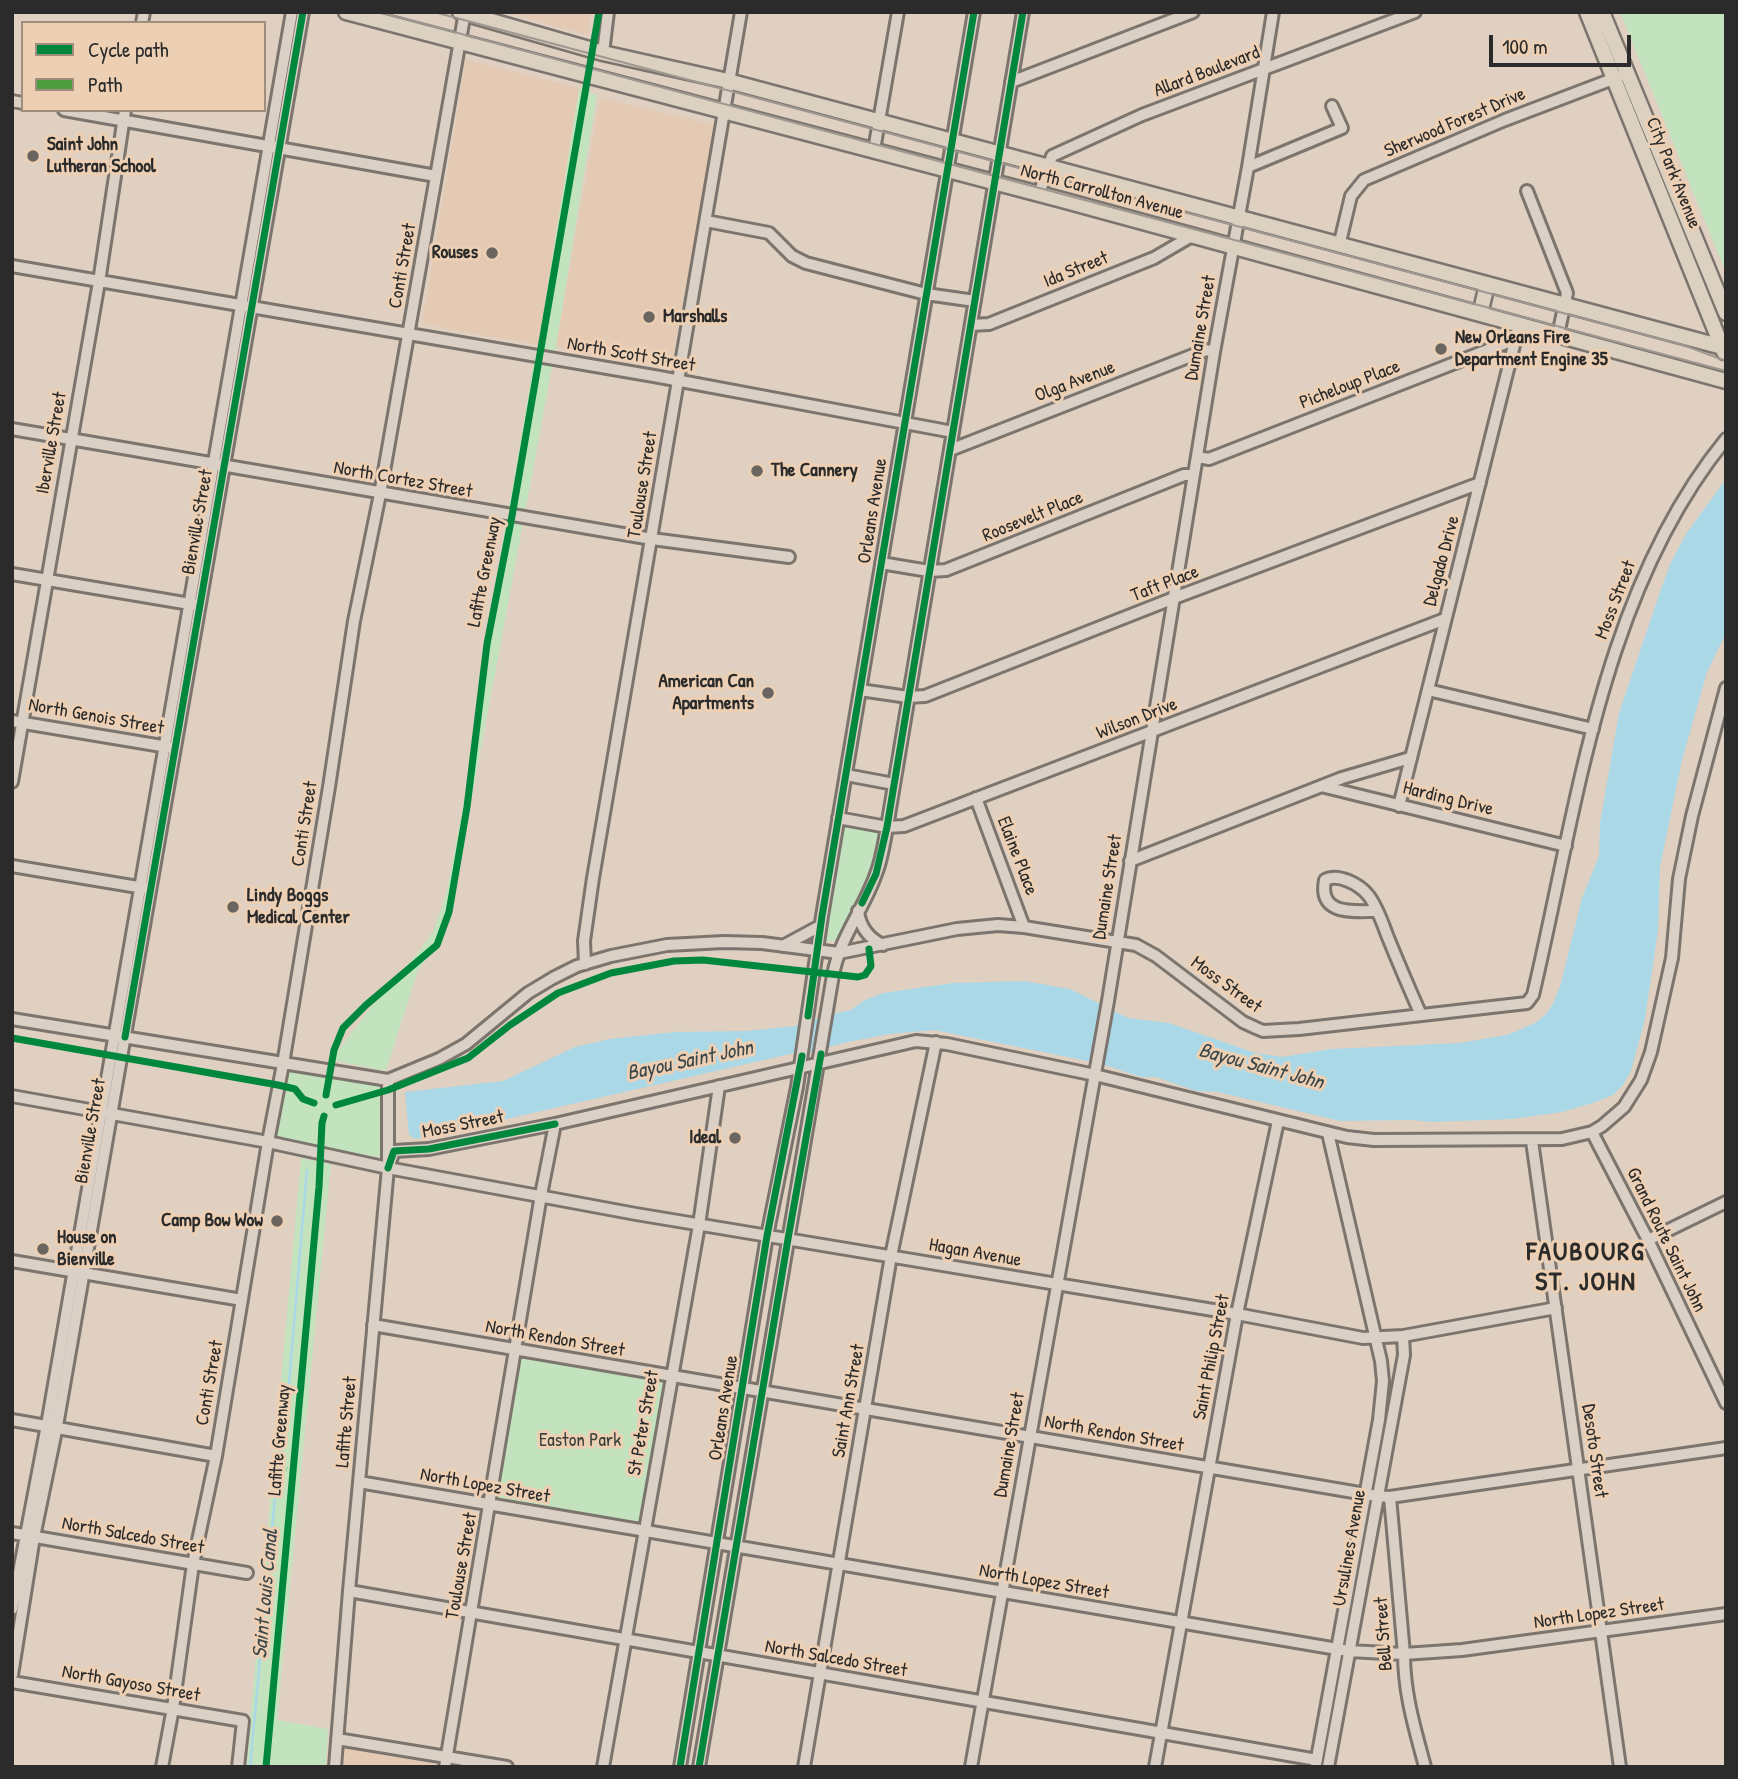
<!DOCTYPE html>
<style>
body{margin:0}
#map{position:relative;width:1738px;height:1779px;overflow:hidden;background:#e0d0c1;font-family:"Patrick Hand",sans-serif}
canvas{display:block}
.frame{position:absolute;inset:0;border:14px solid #2b2b2b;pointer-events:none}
.legend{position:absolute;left:21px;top:21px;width:245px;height:91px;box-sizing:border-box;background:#edd0b4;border:2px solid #9f8e7d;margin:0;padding:9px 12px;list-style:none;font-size:21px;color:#2b2b2b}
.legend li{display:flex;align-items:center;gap:14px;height:35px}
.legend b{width:35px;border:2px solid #9f8e7d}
.scale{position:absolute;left:1489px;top:35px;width:142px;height:32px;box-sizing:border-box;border:4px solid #2b2b2b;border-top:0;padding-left:9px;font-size:21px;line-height:24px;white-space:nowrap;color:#2b2b2b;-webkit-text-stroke:5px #edd0b4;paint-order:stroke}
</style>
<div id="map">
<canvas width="1738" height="1779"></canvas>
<div class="frame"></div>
<ul class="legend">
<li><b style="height:9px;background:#00873e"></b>Cycle path</li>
<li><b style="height:9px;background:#4f9d41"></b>Path</li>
</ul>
<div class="scale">100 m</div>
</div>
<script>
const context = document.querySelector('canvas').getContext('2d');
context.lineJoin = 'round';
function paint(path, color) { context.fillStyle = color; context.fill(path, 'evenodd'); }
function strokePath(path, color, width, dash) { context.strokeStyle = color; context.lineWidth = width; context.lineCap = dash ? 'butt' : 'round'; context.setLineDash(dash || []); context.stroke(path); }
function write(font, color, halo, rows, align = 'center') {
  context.font = font + ' "Patrick Hand",sans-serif'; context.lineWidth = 6; context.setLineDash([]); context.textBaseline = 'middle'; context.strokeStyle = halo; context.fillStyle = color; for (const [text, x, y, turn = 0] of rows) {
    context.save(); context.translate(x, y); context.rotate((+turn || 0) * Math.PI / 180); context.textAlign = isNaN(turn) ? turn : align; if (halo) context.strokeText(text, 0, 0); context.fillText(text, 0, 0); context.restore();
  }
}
paint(new Path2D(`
 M504,12H591L588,35Z
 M466,60L579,88L538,345L422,324Z
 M600,98L715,125L671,366L556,346Z
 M328,1745L450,1767H326Z`), '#e4c9b3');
paint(new Path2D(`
 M1620,12H1726V273Z
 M579,88L597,95L556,346L451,910L441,940L418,970L386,1071L331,1060L372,1006L416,955L433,932L446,894L467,787L480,677L534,361L536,360Z
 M846,826L876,831L879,835L870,876L838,941H824L842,828Z
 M288,1070L382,1086L384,1158L333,1150L276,1137Z
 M301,1158L331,1164L277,1720L328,1729L326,1767H246Z
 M516,1350L670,1377L643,1531L490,1505Z`), '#c3e2be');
paint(new Path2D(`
 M1726,479V633L1707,672L1682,760L1660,867L1658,930L1645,1019L1631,1071L1623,1085L1613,1095L1593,1103L1562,1112L1513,1119L1432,1122L1411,1120L1340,1121L1218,1092L1196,1091L1156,1077H1141L1102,1064L934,1030L890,1034L848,1042L807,1053H794L450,1132L415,1139L409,1135L405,1092L503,1081L575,1047L610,1039L675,1032L746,1031L795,1026L828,1015L851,1010L863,1001L883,993L953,983L1024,981L1070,989L1128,1018L1169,1023L1255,1053L1282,1057L1331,1049L1459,1043L1507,1035L1535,1023L1545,1015L1553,1004L1561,983L1582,898L1599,856L1600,823L1619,713L1660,592L1671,562L1686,534Z`), '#abd8e6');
strokePath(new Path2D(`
 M250,1767L276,1486L289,1383L307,1170`), '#abd8e6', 2.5);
const minor = new Path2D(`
 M142,23L144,12
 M603,53L608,12
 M1011,82L1193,12
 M12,101L23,103
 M64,110L436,176
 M874,150L898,12
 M1248,167L1342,128L1332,106
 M1527,191L1567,293L1558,335
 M1039,194L1052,156L1142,115L1415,12
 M706,221L769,233L792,256L806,263L926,294L975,301
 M1339,246L1351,196L1364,180L1505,120L1618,77
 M12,266L654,376L953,432
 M971,325L989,324L1154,258L1190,237
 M12,429L652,539L789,557
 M950,450L1206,350L1214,352
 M1197,457L1209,459L1516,339
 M881,563L929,571L946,570L1184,475H1194
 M12,574L196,605
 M860,690L908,697L925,696L1174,598L1480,483
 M1428,690L1593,729
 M12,721L168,747
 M846,775L894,784
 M12,782L99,282L125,110
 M1321,786L1566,846
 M976,798L1024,927
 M1399,806L1519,325
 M838,818L887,827L904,826L1445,619
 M1130,861L1342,778L1410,758
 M12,866L144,888
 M858,911C860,927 868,938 883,945
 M1376,911C1354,911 1318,916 1325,880C1338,873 1359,884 1368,895C1377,906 1382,922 1387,935C1398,962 1409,988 1421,1015
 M783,946L820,926
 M585,964L584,941L593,878L741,12
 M12,1019L388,1080L439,1059L466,1044L528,993L553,978L577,966L611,956L667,945L724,942L762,943L839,953L957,929L998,925L1024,927L1136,945L1156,956L1243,1022L1256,1028L1263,1031L1299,1029L1527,1003L1533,995C1577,809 1601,592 1726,439
 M12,1096L268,1142L388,1168L636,1214L1237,1314L1363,1338L1403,1336L1556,1308
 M1592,1132L1648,1240L1726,1403
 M1532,1141L1620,1767
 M388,1168L394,1151L429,1149L555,1124L916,1041L947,1044L1095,1075L1347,1137L1374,1140L1562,1139L1592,1132L1602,1126L1624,1107L1641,1080L1651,1052L1672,958L1679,879L1692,816L1726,688
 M1648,1240L1726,1202
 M12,1261L242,1300
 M373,1325L1377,1496L1390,1497L1726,1448
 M12,1420L216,1456
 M359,1482L1349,1651L1404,1654L1462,1650L1726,1614
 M1390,1497L1404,1654C1404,1694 1415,1729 1425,1767
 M12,1533L247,1573
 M349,1591L1317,1760
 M12,1609L47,1425L292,12
 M12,1675L34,1537L57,1426L303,12
 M12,1682L243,1721L238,1767
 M337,1739L507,1767
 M1316,1764L1379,1420L1383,1381L1381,1361L1328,1133
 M162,1767L173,1708L193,1564L216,1456L268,1142L283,1064L329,787L354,621L380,494L465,12
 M335,1767L349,1591L388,1168V1080
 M445,1767L541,1195L555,1124
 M603,1767L699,1225L719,1086
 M680,1767L767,1236L797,1087L822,916L974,12
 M699,1767C743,1503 789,1239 833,975C840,937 864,909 876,874C882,859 884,843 887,827L1023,12
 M804,1767L891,1256L936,1042
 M971,1767L1108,1001L1214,352L1248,167L1273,12
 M1155,1767L1237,1314L1278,1121
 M1328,1767L1404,1355L1403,1336`);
const major = new Path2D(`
 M346,12L1062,200L1726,381
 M460,12L603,53L728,81L1726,348
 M1587,12L1724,352
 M1602,12L1726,313
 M1480,314L1487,285`);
strokePath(minor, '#7c756e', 16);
strokePath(major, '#7c756e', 19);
strokePath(minor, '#dbd0c6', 10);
strokePath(major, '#dcd0c0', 14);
strokePath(new Path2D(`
 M379,12L1726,371
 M434,12L1683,345L1726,361`), '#9f9891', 2);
strokePath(new Path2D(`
 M272,1466L287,1469`), '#4f9d41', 5, [10, 5]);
strokePath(new Path2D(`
 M862,903L876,874L887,827L1023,12
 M808,1016L822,916L974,12
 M125,1037L303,12
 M12,1038L278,1085L295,1089L303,1099L314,1103
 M326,1095L334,1050L343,1028L366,1005L437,945L449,912L467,807L487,644L512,516L599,12
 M336,1105L388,1090L468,1058L510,1025L558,993L611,973L674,961L703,960L858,977L865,975L871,966L869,949
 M388,1168L394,1151L429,1149L555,1124
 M266,1767L319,1187L322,1123L324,1116
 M680,1767L767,1236L802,1056
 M699,1767L788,1239L821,1054`), '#00873e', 7);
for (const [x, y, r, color] of [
 [33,156,7,"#6a6560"],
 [492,253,7,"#6a6560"],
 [649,317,7,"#6a6560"],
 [1441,349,7,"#6a6560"],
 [757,471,7,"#6a6560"],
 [768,693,7,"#6a6560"],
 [233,907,7,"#6a6560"],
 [735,1138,7,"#6a6560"],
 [277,1221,7,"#6a6560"],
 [43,1249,7,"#6a6560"]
]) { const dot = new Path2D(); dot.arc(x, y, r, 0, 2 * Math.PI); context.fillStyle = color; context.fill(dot); strokePath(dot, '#edd0b4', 2.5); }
write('19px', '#2b2b2b', '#edd0b4', [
 ["Allard Boulevard",1207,72,-21],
 ["Sherwood Forest Drive",1455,123,-23],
 ["City Park Avenue",1673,173,68],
 ["North Carrollton Avenue",1102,192,15],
 ["Conti Street",403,266,-80],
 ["Ida Street",1076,270,-22],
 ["Dumaine Street",1201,328,-80],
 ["North Scott Street",631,355,10],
 ["Olga Avenue",1075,382,-21],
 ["Picheloup Place",1350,385,-21],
 ["Iberville Street",52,443,-80],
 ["North Cortez Street",403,480,10],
 ["Toulouse Street",643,485,-81],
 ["Orleans Avenue",873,511,-81],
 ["Roosevelt Place",1033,517,-22],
 ["Bienville Street",198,522,-80],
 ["Delgado Drive",1442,561,-75],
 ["Lafitte Greenway",485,572,-79],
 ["Taft Place",1165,584,-21],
 ["Moss Street",1616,600,-69],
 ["North Genois Street",96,717,10],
 ["Wilson Drive",1137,719,-21],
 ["Harding Drive",1448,799,14],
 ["Conti Street",305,824,-81],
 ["Elaine Place",1017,856,69],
 ["Dumaine Street",1108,887,-81],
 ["Moss Street",1226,985,36],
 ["Moss Street",463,1125,-11],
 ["Bienville Street",91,1131,-80],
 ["Grand Route Saint John",1666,1240,64],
 ["Hagan Avenue",975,1253,10],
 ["North Rendon Street",555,1339,10],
 ["Saint Philip Street",1212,1357,-79],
 ["Conti Street",210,1383,-80],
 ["Saint Ann Street",849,1401,-80],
 ["Orleans Avenue",724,1408,-81],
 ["Lafitte Street",347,1422,-85],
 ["St Peter Street",644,1423,-80],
 ["North Rendon Street",1114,1434,10],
 ["Lafitte Greenway",280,1440,-85],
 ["Dumaine Street",1010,1445,-80],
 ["Desoto Street",1594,1451,82],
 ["North Lopez Street",485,1486,10],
 ["North Salcedo Street",133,1536,10],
 ["Ursulines Avenue",1350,1548,-80],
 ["Toulouse Street",462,1566,-80],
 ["North Lopez Street",1044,1582,10],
 ["North Lopez Street",1599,1614,-8],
 ["Bell Street",1384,1634,-94],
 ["North Salcedo Street",836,1659,10],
 ["North Gayoso Street",131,1684,10]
]);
write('bold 19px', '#2b2b2b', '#edd0b4', [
 ["Saint John",47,145],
 ["Lutheran School",47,167],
 ["Rouses",478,253,"right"],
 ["Marshalls",663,317],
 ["New Orleans Fire",1455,338],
 ["Department Engine 35",1455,360],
 ["The Cannery",771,471],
 ["American Can",754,682,"right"],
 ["Apartments",754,704,"right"],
 ["Lindy Boggs",247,896],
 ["Medical Center",247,918],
 ["Ideal",721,1138,"right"],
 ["Camp Bow Wow",263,1221,"right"],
 ["House on",57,1238],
 ["Bienville",57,1260]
], 'left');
write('19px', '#383f39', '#edd0b4', [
 ["Easton Park",580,1441]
]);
write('italic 21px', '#3b4649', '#edd0b4', [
 ["Bayou Saint John",690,1061,-12],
 ["Bayou Saint John",1261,1067,15],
 ["Saint Louis Canal",266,1594,-85]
]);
context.letterSpacing = '2px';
write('bold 26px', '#2b2b2b', '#edd0b4', [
 ["FAUBOURG",1586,1253],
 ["ST. JOHN",1586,1283]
]);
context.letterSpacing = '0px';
</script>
